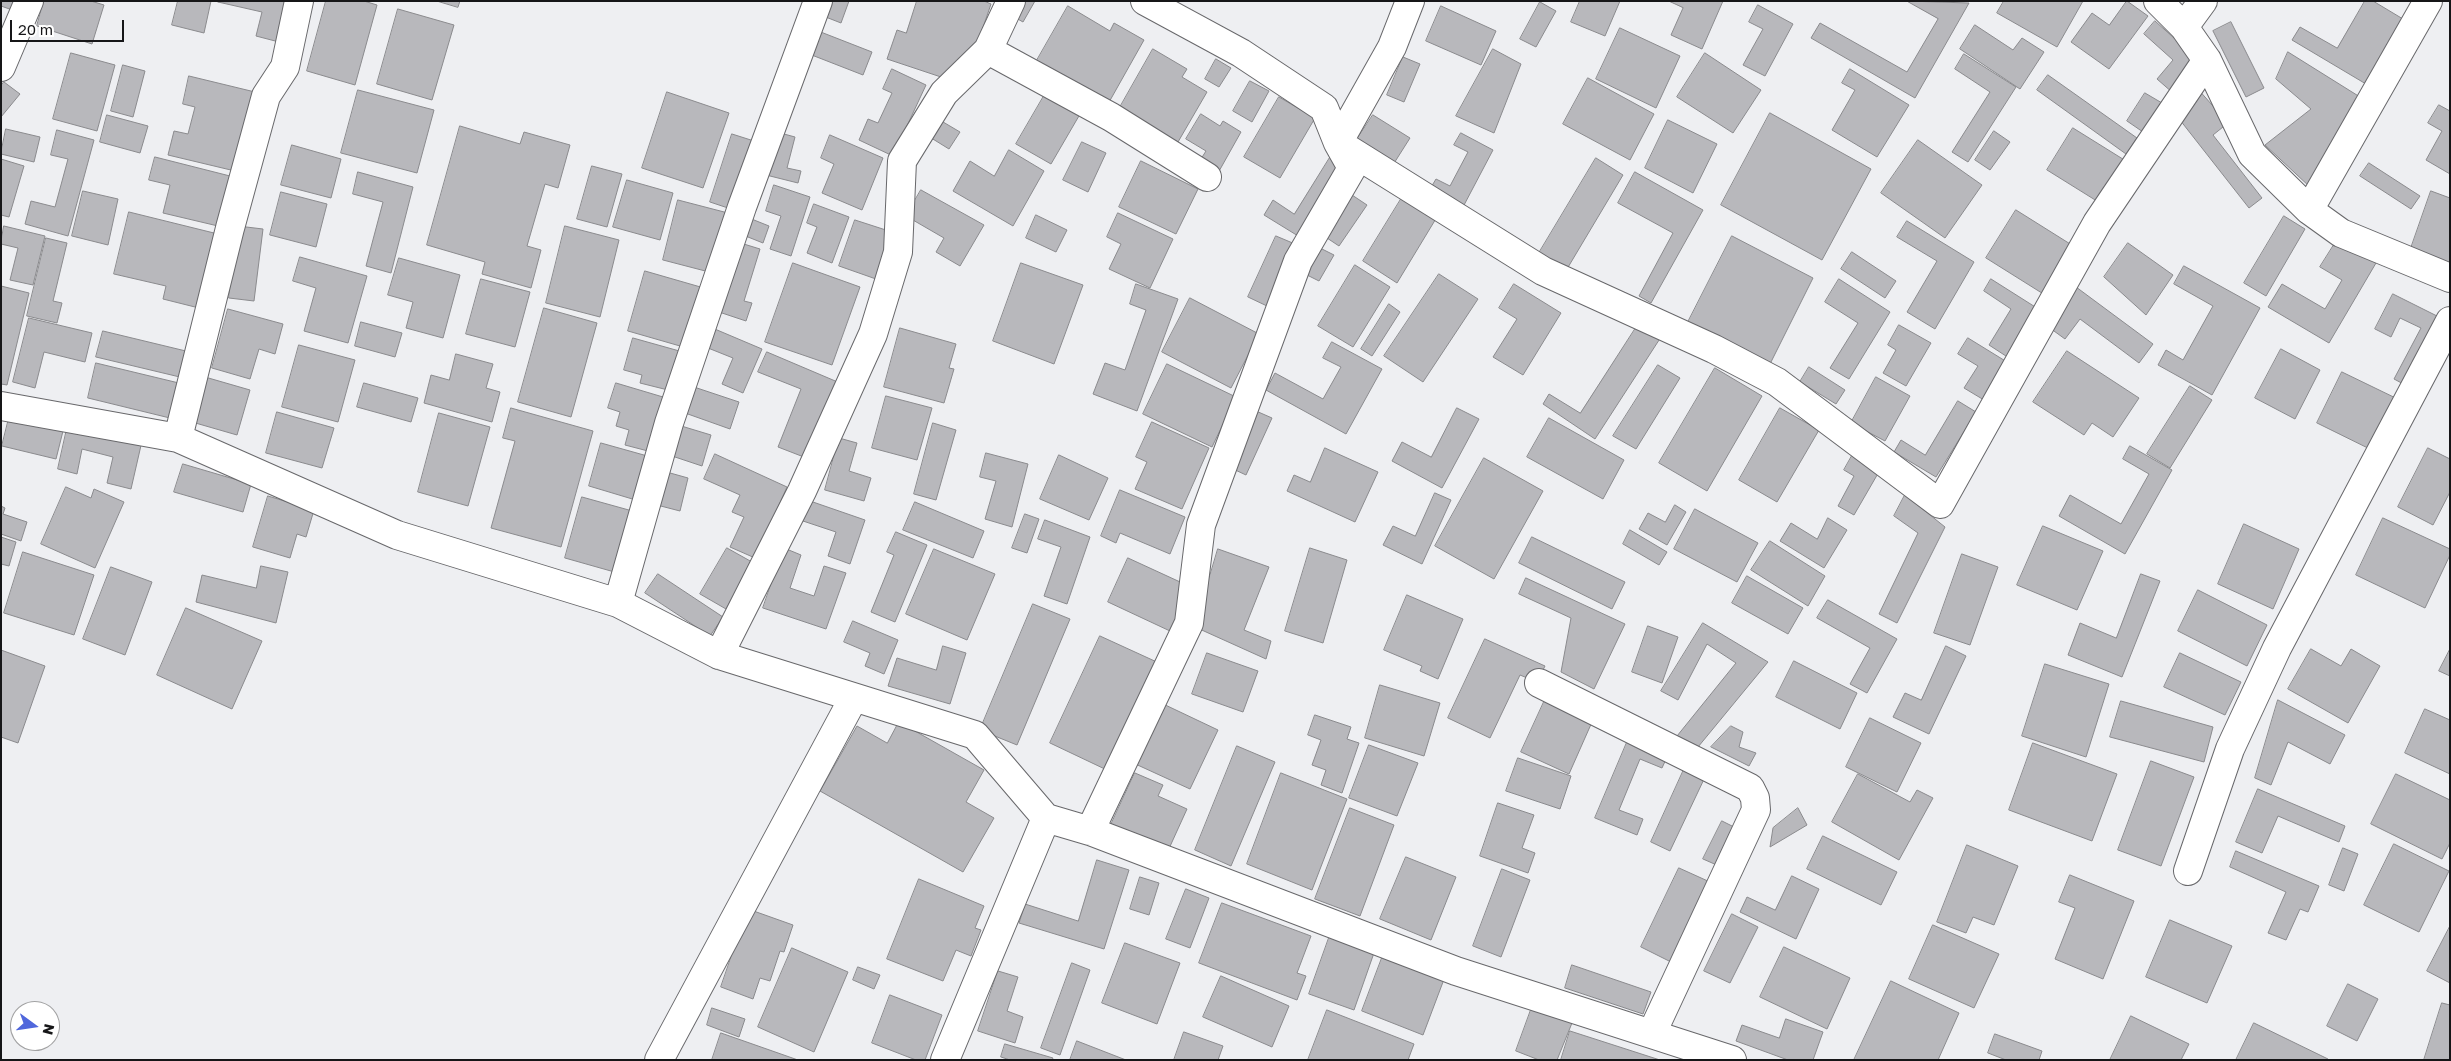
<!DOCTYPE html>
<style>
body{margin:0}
#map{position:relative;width:2451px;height:1061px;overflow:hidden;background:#eeeff2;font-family:"Golos Text",sans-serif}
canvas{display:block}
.frame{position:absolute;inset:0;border:2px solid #161618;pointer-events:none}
.north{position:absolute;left:10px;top:1001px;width:50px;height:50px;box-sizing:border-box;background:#fff;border:1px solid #a2a2a3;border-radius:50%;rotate:104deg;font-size:14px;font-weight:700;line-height:20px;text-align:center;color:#161618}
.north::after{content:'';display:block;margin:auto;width:18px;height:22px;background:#5067dc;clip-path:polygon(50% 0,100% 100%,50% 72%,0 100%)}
.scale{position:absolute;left:10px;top:20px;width:114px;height:22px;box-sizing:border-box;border:2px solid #161618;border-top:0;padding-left:6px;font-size:15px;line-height:18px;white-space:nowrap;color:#161618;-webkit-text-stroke:4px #fff;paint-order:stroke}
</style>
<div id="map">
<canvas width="2451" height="1061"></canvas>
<div class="frame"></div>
<div class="north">N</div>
<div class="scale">20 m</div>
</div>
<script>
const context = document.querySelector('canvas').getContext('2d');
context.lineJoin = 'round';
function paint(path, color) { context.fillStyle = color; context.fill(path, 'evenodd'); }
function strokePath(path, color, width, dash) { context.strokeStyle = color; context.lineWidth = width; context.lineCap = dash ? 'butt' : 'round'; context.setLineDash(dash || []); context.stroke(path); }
const building = new Path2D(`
 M1,1H22L18,12L1,6Z
 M44,1H91L104,5L92,44L37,26Z
 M178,1H211L204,33L172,25Z
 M289,1L279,42L256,36L262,12L218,2Z
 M326,1H364L377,5L355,85L307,71Z
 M437,1H460L458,7Z
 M822,1H849L841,23L818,14Z
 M917,1H984L991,4L974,54L944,78L887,59L897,30L906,33Z
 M1017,1H1035L1023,22L1009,14Z
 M1580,1H1620L1605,36L1571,22Z
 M1669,1H1723L1702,49L1671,35L1683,8Z
 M1907,1L1969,3L1915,98L1811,38L1820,23L1907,72L1938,19Z
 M2004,1H2083L2057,47L1997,13Z
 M2127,1L2148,16L2109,69L2071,42L2092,13L2109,25Z
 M2365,1H2373L2403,19L2366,84L2292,40L2300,27L2337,48Z
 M1540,2L1556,11L1536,47L1520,39Z
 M1758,5L1793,24L1765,76L1743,65L1763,29L1749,22Z
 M1068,6L1110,31L1114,23L1144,40L1108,104L1036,62Z
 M1441,6L1496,31L1481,65L1426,41Z
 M398,9L454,25L432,100L377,84Z
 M2155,21L2194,56L2173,93L2157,79L2173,60L2144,34Z
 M2231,22L2264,88L2246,97L2213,31Z
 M1975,25L2013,50L2022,38L2044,52L2020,89L1960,49Z
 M1620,28L1680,56L1656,108L1596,79Z
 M813,29L872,52L863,75L804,52Z
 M1153,49L1187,69L1182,77L1207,92L1178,142L1119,109Z
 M1493,49L1521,64L1494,133L1456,116Z
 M2288,52L2360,97L2311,188L2265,145L2311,109L2276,79Z
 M71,53L115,65L97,131L53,119Z
 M1705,53L1761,90L1733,133L1677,97Z
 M1964,54L2016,87L1968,162L1952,152L1990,92L1955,69Z
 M1403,57L1420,64L1404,102L1387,95Z
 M1216,59L1231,68L1219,87L1205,79Z
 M123,65L145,71L133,117L111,111Z
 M892,69L926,85L893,156L859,140L868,119L878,123L892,93L883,89Z
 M1850,69L1909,105L1877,157L1832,130L1855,90L1842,83Z
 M2048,75L2137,138L2126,154L2037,90Z
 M189,76L255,92L235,171L168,155L174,131L188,134L195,107L183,104Z
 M1588,78L1654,114L1630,160L1563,124Z
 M1250,81L1269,91L1252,122L1233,111Z
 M4,82L20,94L1,117V86Z
 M2197,88L2228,123L2213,135L2262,198L2249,208L2180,120Z
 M1048,89L1083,109L1051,164L1016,144Z
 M358,90L434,110L417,173L341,153Z
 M667,92L729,113L703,188L642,168Z
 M2145,93L2162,103L2143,132L2127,121Z
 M1279,97L1315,118L1280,178L1244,157Z
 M2439,105L2450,111V174L2426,160L2442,131L2428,123Z
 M1770,113L1871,169L1822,260L1721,205Z
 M1201,114L1220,126L1223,121L1241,132L1218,173L1199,162L1206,151L1186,139Z
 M107,115L148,126L140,153L100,142Z
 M1373,115L1410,138L1391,168L1354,144Z
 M938,119L960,132L949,149L928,136Z
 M1668,120L1717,144L1693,193L1645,168Z
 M460,126L520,144L524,132L570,145L558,188L545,184L527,246L541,250L531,288L482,274L485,262L427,245Z
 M2073,128L2126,161L2100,203L2047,170Z
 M6,129L40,137L34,162L1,154Z
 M57,130L94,140L68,236L25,224L31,201L55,207L68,159L51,155Z
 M773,131L795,137L787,168L801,171L798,183L762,174Z
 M1994,131L2010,142L1990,170L1975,160Z
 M1461,133L1493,150L1463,207L1430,189L1436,179L1450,186L1468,152L1454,145Z
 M732,134L754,141L731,209L710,202Z
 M830,135L883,158L862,210L822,193L834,164L821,158Z
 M1918,140L1982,185L1945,238L1881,193Z
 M1082,142L1106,153L1088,192L1063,180Z
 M292,145L341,159L331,198L281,185Z
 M1009,150L1044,171L1013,226L953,191L970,161L994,176Z
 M1334,151L1348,168L1303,239L1264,215L1273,200L1294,214Z
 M155,157L230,176L218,226L163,213L170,185L149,180Z
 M1596,158L1623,175L1564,274L1536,258Z
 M1,159L24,166L9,217L1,215Z
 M1141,161L1198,189L1176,234L1119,207Z
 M2369,163L2420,196L2411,209L2360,176Z
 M592,166L622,174L607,227L577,219Z
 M358,172L413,187L391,273L366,266L383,202L353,194Z
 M1635,172L1703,210L1651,303L1639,296L1673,233L1618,203Z
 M627,180L673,193L660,240L613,227Z
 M774,185L810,197L791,256L770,249L781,216L766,211Z
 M921,190L984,225L960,266L936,252L944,238L906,216Z
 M83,191L118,199L108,245L72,236Z
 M1406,191L1440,212L1397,283L1363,261Z
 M2431,191L2450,198V265L2410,251Z
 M281,192L327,204L316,247L270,235Z
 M1352,195L1367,205L1339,246L1324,236Z
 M678,200L728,213L713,273L663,260Z
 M814,204L849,217L832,263L807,253L817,227L807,223Z
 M2016,210L2075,247L2045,295L1986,258Z
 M129,212L218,234L199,308L163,299L166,286L114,274Z
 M1118,213L1173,239L1150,288L1109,269L1121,244L1107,237Z
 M1036,215L1067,230L1056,252L1026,238Z
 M2284,216L2305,229L2266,296L2244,283Z
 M749,218L769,226L763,243L743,235Z
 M855,220L892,232L876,279L839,266Z
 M1907,221L1974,262L1935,329L1907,312L1937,261L1897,237Z
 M4,226L45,236L33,285L10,280L18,248L1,244Z
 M238,226L263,229L254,301L229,298Z
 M565,226L619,240L600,317L546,303Z
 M1276,236L1295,244L1267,306L1248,297Z
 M1732,236L1813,278L1768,368L1686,326Z
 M46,238L67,243L53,301L62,303L57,323L27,316Z
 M2337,240L2376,263L2329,343L2268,307L2282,284L2325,309L2342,280L2320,267Z
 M734,241L760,249L744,301L752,303L746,321L713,310Z
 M2128,243L2173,275L2146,315L2104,277Z
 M1318,247L1334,255L1319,281L1303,273Z
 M1852,252L1896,281L1885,298L1841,269Z
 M300,257L367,276L348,343L304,331L316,288L293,281Z
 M399,258L460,275L443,338L406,328L413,302L388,295Z
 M793,263L860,287L832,365L765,342Z
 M1021,263L1083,285L1054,364L993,341Z
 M1355,265L1390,287L1353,347L1318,326Z
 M2184,266L2260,308L2212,395L2158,365L2166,350L2183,360L2213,306L2174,284Z
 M645,271L704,288L687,348L628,331Z
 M1439,274L1478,299L1423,382L1384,356Z
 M481,279L530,292L515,347L466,334Z
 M1839,279L1890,312L1849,379L1830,368L1858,323L1825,302Z
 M1991,279L2040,310L2009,358L1989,345L2011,309L1984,291Z
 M1136,284L1178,299L1137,411L1093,394L1105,363L1125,370L1146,310L1130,304Z
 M1514,284L1561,313L1523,375L1493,357L1517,319L1499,308Z
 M2072,284L2153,344L2139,363L2080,319L2065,339L2043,323Z
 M1,286L29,293L7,385L1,384Z
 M2393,294L2443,319L2409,387L2394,379L2421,328L2400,318L2391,337L2375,329Z
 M1190,298L1259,334L1231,388L1162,352Z
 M1389,304L1400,312L1372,356L1361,349Z
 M544,308L597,323L571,417L518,402Z
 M228,309L283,324L275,354L259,349L250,379L212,368Z
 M29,318L92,333L85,362L44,352L35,388L13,382Z
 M361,322L402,333L395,357L355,346Z
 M1639,323L1661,337L1595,439L1543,404L1549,394L1580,413Z
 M1899,325L1931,343L1906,386L1883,373L1896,350L1888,345Z
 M710,327L762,349L743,393L722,384L733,358L703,346Z
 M900,328L956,344L949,368L954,369L944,403L884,387Z
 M103,331L190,352L184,378L96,357Z
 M633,338L683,352L672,391L640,383L642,375L624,370Z
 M1968,338L2007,362L1984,400L1964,388L1978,366L1958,354Z
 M1332,342L1382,369L1346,434L1266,390L1275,373L1323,399L1341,367L1323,358Z
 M299,345L355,360L338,422L282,407Z
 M2281,349L2320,370L2295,419L2255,398Z
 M2067,351L2139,398L2113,437L2092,423L2084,435L2033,402Z
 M767,352L840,383L809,459L778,447L801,389L758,372Z
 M456,354L493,364L486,388L500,392L492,422L424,403L431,375L449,380Z
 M96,363L183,384L174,419L88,398Z
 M1167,364L1236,397L1212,447L1143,414Z
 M1658,365L1680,378L1636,449L1613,436Z
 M1809,367L1845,390L1836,404L1800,382Z
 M1715,368L1762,396L1707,491L1659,463Z
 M2342,372L2408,404L2382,455L2317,423Z
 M205,377L250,390L237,435L192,422Z
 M1876,377L1910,396L1885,441L1851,423Z
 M364,383L418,398L411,422L357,407Z
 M616,383L663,397L648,451L625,445L629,430L616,426L620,412L608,408Z
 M2190,386L2212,400L2170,468L2147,454Z
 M694,387L739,402L730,429L685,413Z
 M886,396L932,408L917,460L872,448Z
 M1958,401L1976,412L1936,477L1894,452L1901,440L1925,455Z
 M511,408L593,431L561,547L491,528L515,441L503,438Z
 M1457,408L1479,419L1442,488L1392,461L1402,442L1431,457Z
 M1780,408L1819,430L1777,502L1739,480Z
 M11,410L65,423L56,459L2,446Z
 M1256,411L1272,418L1246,475L1231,468Z
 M277,412L334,428L322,468L266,453Z
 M439,413L490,427L468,506L418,492Z
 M1549,418L1624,460L1603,499L1527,457Z
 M1152,422L1209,448L1182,509L1135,489L1147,462L1136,457Z
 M933,423L956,430L936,500L914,494Z
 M68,424L142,441L131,489L107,483L113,457L82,449L77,474L58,469Z
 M678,425L711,435L702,466L669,455Z
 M839,438L857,443L849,471L871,478L864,501L825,490Z
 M601,443L651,457L639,501L589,486Z
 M2130,446L2172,470L2125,554L2059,516L2070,495L2121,524L2149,474L2123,459Z
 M1325,448L1378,472L1355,522L1287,491L1294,475L1310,482Z
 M2428,448L2450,459V492L2433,525L2398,507Z
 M986,453L1028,464L1012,527L985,519L996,481L980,477Z
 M715,454L787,487L755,558L730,547L744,517L732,512L740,495L704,479Z
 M1853,454L1880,470L1854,515L1838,506L1854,476L1844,470Z
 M1059,455L1108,478L1089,520L1040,499Z
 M1484,458L1543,491L1494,579L1435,546Z
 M183,464L251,484L243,512L174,492Z
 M663,471L688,478L680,511L653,504Z
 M66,487L91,498L94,489L124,502L95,568L41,544Z
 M1120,490L1185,517L1170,554L1120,533L1116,543L1101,536Z
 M1435,493L1451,500L1422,564L1383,545L1393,526L1415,536Z
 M1905,495L1945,527L1897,623L1879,614L1918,533L1894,516Z
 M268,496L314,510L306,537L297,534L290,558L253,547Z
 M582,497L636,512L618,573L565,558Z
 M810,501L865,520L850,564L828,556L836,532L803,521Z
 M915,502L984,531L973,558L903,530Z
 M1675,505L1686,512L1667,545L1639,529L1648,513L1665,522Z
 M1,506L5,508L3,514L27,522L21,541L1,534Z
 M1695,509L1758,543L1737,582L1674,549Z
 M1025,514L1039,519L1027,553L1012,548Z
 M1828,518L1847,530L1824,568L1780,541L1791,523L1817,539Z
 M2383,518L2450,549V555L2425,608L2356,575Z
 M1045,520L1090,537L1067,604L1044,596L1061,547L1038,539Z
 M2244,524L2299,549L2273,609L2218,584Z
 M2043,526L2103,551L2077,610L2017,585Z
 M1630,530L1667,552L1659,565L1623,544Z
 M896,532L927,545L895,622L871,612L894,555L887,552Z
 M1,537L16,542L9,566L1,564Z
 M1532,537L1625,582L1612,609L1519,563Z
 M1770,541L1825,576L1808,606L1751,570Z
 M727,548L752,562L726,609L700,594Z
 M784,548L801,555L790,588L814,596L824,566L846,573L826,629L763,608Z
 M1310,548L1347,560L1323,643L1285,631Z
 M934,549L995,574L967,640L906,614Z
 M1218,549L1269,567L1244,630L1271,641L1266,659L1195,627Z
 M23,552L94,575L74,635L4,613Z
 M1962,554L1998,567L1970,645L1934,633Z
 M1128,558L1191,587L1170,631L1108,602Z
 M261,566L288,572L276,623L196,602L202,575L256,588Z
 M111,567L152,582L125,655L83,639Z
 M658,574L723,617L710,636L645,593Z
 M2141,574L2160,581L2122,677L2068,655L2080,623L2116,638Z
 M1747,576L1803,608L1788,634L1732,603Z
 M1526,578L1625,624L1594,689L1561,672L1571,618L1519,594Z
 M2198,590L2267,625L2247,666L2178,631Z
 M1407,595L1463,619L1438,679L1420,671L1422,666L1384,650Z
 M1828,600L1897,639L1867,693L1850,684L1870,648L1817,618Z
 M1033,604L1070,619L1017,745L980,730Z
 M186,608L262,641L232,709L157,675Z
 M853,621L898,640L884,674L865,666L870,653L844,642Z
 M1703,623L1768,662L1698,747L1677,736L1736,663L1707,644L1678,700L1661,691Z
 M1648,626L1678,637L1662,683L1632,672Z
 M1100,636L1159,663L1109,771L1050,743Z
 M1485,639L1545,666L1537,682L1520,675L1490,738L1448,718Z
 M943,646L966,653L950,704L888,686L897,658L936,670Z
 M1946,646L1966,656L1929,734L1893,717L1905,693L1921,700Z
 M2311,649L2341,666L2351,649L2380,666L2348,723L2288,689Z
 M2450,649V676L2439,671Z
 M1,650L45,666L18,743L1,737Z
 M1207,653L1258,671L1243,712L1192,694Z
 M2180,653L2241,682L2225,715L2164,687Z
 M1794,661L1857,693L1840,729L1776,697Z
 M2045,664L2109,684L2086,757L2022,736Z
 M1380,685L1440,703L1424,756L1365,738Z
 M1549,691L1596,713L1569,774L1521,752Z
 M2278,700L2345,735L2330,764L2288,742L2271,785L2255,778Z
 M2121,701L2213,727L2204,762L2110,737Z
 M1159,702L1218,730L1190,789L1131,762Z
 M2425,709L2450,720V774L2405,753Z
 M1315,715L1351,727L1347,739L1359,743L1342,793L1321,785L1326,770L1312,765L1321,740L1308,735Z
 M1870,718L1921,743L1897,792L1846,767Z
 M899,722L984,770L966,802L994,818L963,872L820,791L857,726L887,743Z
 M1731,726L1743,732L1739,747L1756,753L1749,766L1711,747Z
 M1628,740L1667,757L1662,768L1640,759L1619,810L1643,819L1637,835L1595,818Z
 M2033,743L2117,774L2092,841L2009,810Z
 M1369,745L1418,763L1397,816L1349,798Z
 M1237,746L1275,762L1231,866L1195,850Z
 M1518,758L1571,776L1560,809L1506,791Z
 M2151,761L2194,777L2161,866L2118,850Z
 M1686,765L1706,775L1670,851L1651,842Z
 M1135,773L1163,785L1158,796L1187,809L1167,853L1110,827Z
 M1281,773L1347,799L1312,890L1247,864Z
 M1858,774L1910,802L1917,790L1933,798L1899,860L1832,822Z
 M2396,774L2450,800V843L2442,859L2371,824Z
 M2258,789L2345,826L2339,842L2278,816L2262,853L2236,842Z
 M1498,803L1534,815L1522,848L1535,853L1528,873L1480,856Z
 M1350,808L1394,825L1360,916L1315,899Z
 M1798,808L1807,825L1770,847L1773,828Z
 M1722,821L1738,829L1719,866L1703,859Z
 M1823,836L1897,872L1881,905L1807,869Z
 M2394,844L2449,871L2419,932L2364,905Z
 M1967,845L2018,866L1994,925L1973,917L1966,933L1937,922Z
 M2343,848L2358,854L2344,891L2329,885Z
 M2236,851L2319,886L2308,912L2300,909L2286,940L2268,933L2286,892L2230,867Z
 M1406,857L1456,877L1431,940L1380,919Z
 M1097,860L1129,870L1104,949L1019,923L1025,904L1078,921Z
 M1679,868L1710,882L1671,962L1641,947Z
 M1502,869L1530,880L1501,957L1473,946Z
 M2070,875L2134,901L2103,979L2055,959L2075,908L2059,902Z
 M1792,876L1819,889L1796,939L1740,912L1747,897L1775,910Z
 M1140,877L1159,883L1149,915L1130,909Z
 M919,879L984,906L975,928L981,930L971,956L956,950L943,981L887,959Z
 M1186,889L1209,898L1190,948L1166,939Z
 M1222,903L1311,936L1297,973L1306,976L1297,1000L1199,963Z
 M748,909L793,925L784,952L780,951L770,981L760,978L753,999L721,987Z
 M1732,914L1758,927L1730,983L1704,971Z
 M2170,920L2232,946L2207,1003L2146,977Z
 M1933,925L1999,954L1974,1008L1909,979Z
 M2450,926V983L2427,971Z
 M1330,935L1375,950L1354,1010L1309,994Z
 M1125,943L1180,963L1157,1024L1102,1003Z
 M1784,947L1850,978L1827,1029L1760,997Z
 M792,948L848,972L814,1052L758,1027Z
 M1385,950L1446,974L1423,1035L1362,1011Z
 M1072,963L1090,970L1060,1055L1041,1048Z
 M1572,965L1651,992L1643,1014L1565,988Z
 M858,967L880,975L874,989L853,980Z
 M998,971L1018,977L1007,1011L1023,1017L1015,1043L978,1031Z
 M1221,976L1289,1006L1272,1047L1203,1017Z
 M1891,981L1959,1013L1938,1060H1854Z
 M2348,984L2378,999L2357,1041L2327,1026Z
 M890,995L942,1015L925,1060H916L872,1043Z
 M2442,1003L2450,1005V1060H2424Z
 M1532,1007L1572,1023L1557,1060H1539L1516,1051Z
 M712,1008L745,1019L739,1037L707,1025Z
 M1327,1010L1414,1044L1408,1060H1308Z
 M2131,1016L2189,1044L2181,1060H2110Z
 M1786,1019L1823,1032L1813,1060H1788L1736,1041L1742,1025L1779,1038Z
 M2254,1023L2328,1059V1060H2236Z
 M1570,1031L1660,1060H1561Z
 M1184,1032L1223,1046L1218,1060H1174Z
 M721,1033L798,1060H712Z
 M1995,1034L2042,1051L2039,1060H2006L1988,1053Z
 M1077,1041L1126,1060H1070Z
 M1005,1044L1053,1058L1052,1060H1010L1001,1057Z`);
paint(building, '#b8b8bc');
strokePath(building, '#8a8a8d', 1);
const minor = new Path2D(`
 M1145,1L1241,53L1324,108L1338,143L1543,271L1714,349L1777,382L1940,504L2097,223L2207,60
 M2158,1L2184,27L2207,60L2252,154L2309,210L2341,233L2450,278
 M2184,27L2203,1
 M988,50L1111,117L1207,177
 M1,67L29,1
 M2309,210L2428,1
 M1,406L178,438L397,535L618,603L719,655L975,735L1046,818L1090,831L1456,971L1732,1060
 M178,438L230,228L266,96L285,67L299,1
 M618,603L669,423L742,207L818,1
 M719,655L802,491L873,334L898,252L902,161L944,93L988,50L1011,1
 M1539,683L1750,788L1755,798L1756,810L1652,1033
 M1090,831L1189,623L1201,525L1298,261L1352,168L1338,143L1392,47L1410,1
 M2188,871L2230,749L2277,648L2450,321
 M659,1060L853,699
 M945,1060L1046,818`);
strokePath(minor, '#68686b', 30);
strokePath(minor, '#fff', 28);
</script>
